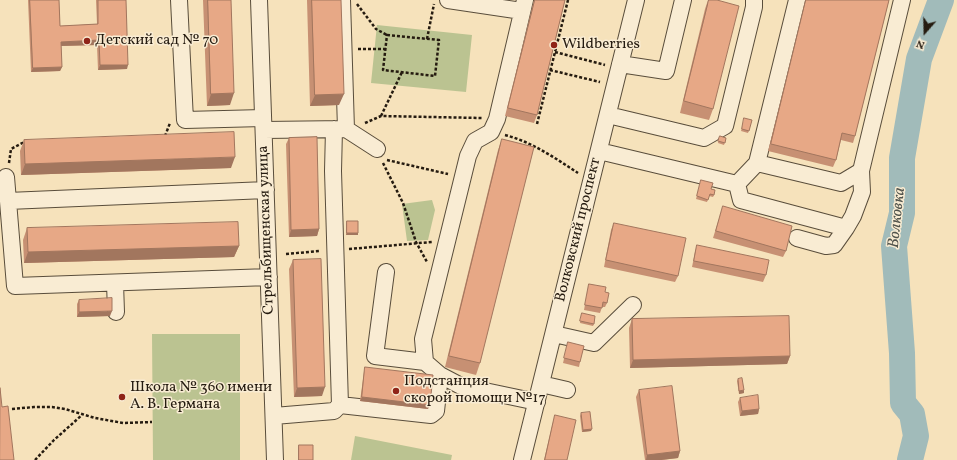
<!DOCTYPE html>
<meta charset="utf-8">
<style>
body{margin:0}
#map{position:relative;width:957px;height:460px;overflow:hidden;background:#f6e2bb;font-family:Vollkorn,serif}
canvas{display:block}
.north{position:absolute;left:905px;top:12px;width:40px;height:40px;-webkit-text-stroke:3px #f9ecd3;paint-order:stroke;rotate:200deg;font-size:11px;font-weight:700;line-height:16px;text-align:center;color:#251b10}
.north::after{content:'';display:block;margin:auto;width:14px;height:18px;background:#251b10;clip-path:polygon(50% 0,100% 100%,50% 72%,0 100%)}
</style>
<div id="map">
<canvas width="957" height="460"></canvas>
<div class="north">N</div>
</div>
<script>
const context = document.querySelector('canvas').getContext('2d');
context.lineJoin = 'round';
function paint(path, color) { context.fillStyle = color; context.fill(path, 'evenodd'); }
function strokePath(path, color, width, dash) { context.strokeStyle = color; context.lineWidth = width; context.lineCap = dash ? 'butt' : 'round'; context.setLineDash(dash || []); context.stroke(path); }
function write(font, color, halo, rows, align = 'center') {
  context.font = font + ' Vollkorn,serif'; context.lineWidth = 3; context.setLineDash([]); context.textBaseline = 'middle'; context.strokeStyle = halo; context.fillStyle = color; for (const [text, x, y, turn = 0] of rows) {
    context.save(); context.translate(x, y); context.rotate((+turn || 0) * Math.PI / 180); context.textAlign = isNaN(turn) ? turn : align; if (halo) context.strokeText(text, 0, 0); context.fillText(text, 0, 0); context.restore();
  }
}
paint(new Path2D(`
 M377,25L472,35L466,92L371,83Z
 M432,200L435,210L428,240L407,241L402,204Z
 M152,334H240V460H153Z
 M355,436L452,455L451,460H351Z`), '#bbc391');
strokePath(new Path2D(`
 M910,460L916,436L912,414L903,403L902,353L894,246L902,213V158L919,59L941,0`), '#a1bbba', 26);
const minor = new Path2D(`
 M179,0L185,120L263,118
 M259,0L275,460
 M342,0L346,129
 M448,0L522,11
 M525,0L497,119L491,132L475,141L468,156L423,339L425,362L440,375L461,386L537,402
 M620,64L666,71L683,0
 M608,115L704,138L725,126L754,7V0
 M264,130L346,129L377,149
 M599,151L737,184L757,163L841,183L861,171L902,0
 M757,163L797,0
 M6,177L15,286L269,277
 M737,184L741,200L846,228L853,216L862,192L861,171
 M8,201L266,190
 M797,238L826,246L834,245L846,228
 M386,272L375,356L425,362
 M115,283L116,312
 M554,334L594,343L633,305
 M541,384L567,390
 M340,405L431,415L436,411L440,375
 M274,416L334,411L340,405L333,171L334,129
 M522,460L636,0`);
strokePath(minor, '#594d3b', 18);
strokePath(new Path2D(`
 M357,4L376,29L387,35
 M387,35L439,40L435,76L383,70Z
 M427,39L434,4
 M358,49H386
 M555,52L605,65
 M550,70L600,82
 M381,116L402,72
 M365,123L381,116L482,118
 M537,124L568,0
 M505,135C532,142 555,158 578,173
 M165,136L170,123
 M387,160L448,174
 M9,163L11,149L26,141
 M383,163L403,203L416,242L427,262
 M349,249L432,242
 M286,254L320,251
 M12,409L34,407H52L65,409L95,418L123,423L152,422
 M35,460L54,440L82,415`), '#251b10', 2.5, [3, 2]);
strokePath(minor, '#f9ecd3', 16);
paint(new Path2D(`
 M28,0H59L60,26L97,24L96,0H126L127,69L98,70L97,45L61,46L62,67L60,71L31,72Z
 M203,0H231L230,105L207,106Z
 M307,0H341L339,105L310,106Z
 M534,0H565L537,115L534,123L505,116Z
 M708,0L713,109L709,120L680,113L705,9Z
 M806,0H889L855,136L853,143L841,140L836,160L833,167L768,151Z
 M752,120L748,133L741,131L744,121Z
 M720,136L726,138L724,145L718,143Z
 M289,138L319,229L317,236L289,237L286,144Z
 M502,139L480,363L476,375L445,367L498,150Z
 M24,140L231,168L21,175L20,151Z
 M701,180L711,189L714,195L713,197L709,196L707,202L696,199Z
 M723,206L786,251L783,257L713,238Z
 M347,221L358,235H346V224Z
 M614,223L678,276L675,282L604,267L611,230Z
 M27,228L239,246L234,257L24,263L23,240Z
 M697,245L766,275L763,282L692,267L695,252Z
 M293,260L322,396L294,397L289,269Z
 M589,284L605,292L607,303L605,307H602L600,313L584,310L588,288Z
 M79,300L110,316L77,317V304Z
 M582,313L594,324L593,326L580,323Z
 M632,319L790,356L787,364L630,368L629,328Z
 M568,342L580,362L579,367L563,363Z
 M365,367L428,409L360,401L364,372Z
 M738,379L744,393L739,394L737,381Z
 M639,390L680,451L678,458L661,460H645L636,397Z
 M740,398L759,409L758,414L740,416L738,402Z
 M581,413L591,431L582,432L580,416Z
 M555,415L567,460H544L553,422Z
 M299,445L313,460H298V448Z`), '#c79073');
paint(new Path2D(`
 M99,40L97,45L59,46L61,42Z
 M100,65H128L127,69L98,70Z
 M62,67L60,71L31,72L33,68Z
 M234,93L230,105L207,106L211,94Z
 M344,94L339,105L310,106L315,95Z
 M235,157L231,168L21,175L25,164Z
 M319,229L317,236L289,237L291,230Z
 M347,233H358V235H346Z
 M239,246L234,257L24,263L28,252Z
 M112,311L110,316L77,317L79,312Z
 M790,356L787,364L630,368L633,360Z
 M325,387L322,396L294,397L297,388Z
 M744,390V393L739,394V391Z
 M362,397L430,405L428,409L360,401Z
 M759,409L758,414L740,416L742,411Z
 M592,429L591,431L582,432L583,430Z
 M680,451L678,458L661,460H646L647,455Z`), '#a2765e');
const building = new Path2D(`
 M30,0H59L60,26L98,24V0H126L128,65H100L99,40L61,42L62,67L33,68Z
 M208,0H231L234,93L211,94Z
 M312,0H341L344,94L315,95Z
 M535,0H565L537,115L508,108Z
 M709,0H717L739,6L713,109L684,101Z
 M806,0H889L855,136L842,133L836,160L771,144Z
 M744,118L752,120L749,131L742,129Z
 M234,132L235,157L25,164L24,140Z
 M720,136L726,138L725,143L718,141Z
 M317,137L319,229L291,230L289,138Z
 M502,139L534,147L480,363L449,356Z
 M701,180L713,183L711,189L715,190L714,195L710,194L708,200L697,196Z
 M723,206L792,226L786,251L716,231Z
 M347,221H358V233H347Z
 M238,222L239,246L28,252L27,228Z
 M614,223L686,238L678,276L606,260Z
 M697,245L769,260L766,275L694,261Z
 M321,259L325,387L297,388L293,260Z
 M589,284L606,287L605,292L609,293L607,303L603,302L602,308L585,305Z
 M112,298V311L79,312V300Z
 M582,313L595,316L594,324L580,321Z
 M789,316L790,356L633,360L632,319Z
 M568,342L584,346L580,362L564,358Z
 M365,367L433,375L430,405L362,397Z
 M742,378L744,390L739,391L738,379Z
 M672,386L680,451L647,455L639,390Z
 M0,388L2,407L8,406L14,460H0Z
 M758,395L759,409L742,411L740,398Z
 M590,412L592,429L583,430L581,413Z
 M555,415L576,420L567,460H545Z
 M299,445H313V460H299Z`);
paint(building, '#e7a886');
strokePath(building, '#a2765e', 1);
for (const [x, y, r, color] of [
 [87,41,4,"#8f2418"],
 [554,45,4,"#8f2418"],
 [396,391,4,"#8f2418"],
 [122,397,4,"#8f2418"]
]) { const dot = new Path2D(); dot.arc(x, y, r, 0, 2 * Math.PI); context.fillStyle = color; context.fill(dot); strokePath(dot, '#f9ecd3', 1.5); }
write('15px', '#251b10', '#f9ecd3', [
 ["Детский сад № 70",95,41],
 ["Wildberries",562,45],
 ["Подстанция",404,382],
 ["скорой помощи №17",404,399],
 ["Школа № 360 имени",130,388],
 ["А. В. Германа",130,405]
], 'left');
write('15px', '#251b10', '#f9ecd3', [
 ["Стрельбищенская улица",267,230,-92],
 ["Волковский проспект",579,230,-76]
]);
write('italic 16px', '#50534c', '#f9ecd3', [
 ["Волковка",898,218,-84]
]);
</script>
